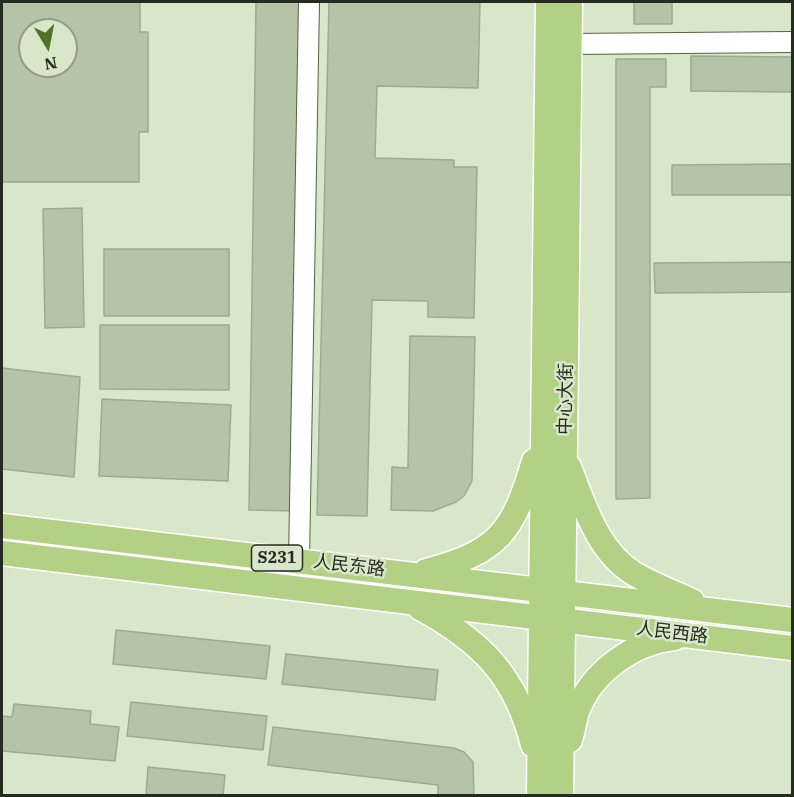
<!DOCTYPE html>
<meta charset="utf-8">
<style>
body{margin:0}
#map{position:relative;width:794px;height:797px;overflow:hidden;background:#d8e7c9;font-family:"IBM Plex Serif",serif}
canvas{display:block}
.frame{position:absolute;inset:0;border:3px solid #252b20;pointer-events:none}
.north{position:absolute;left:18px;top:18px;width:60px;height:60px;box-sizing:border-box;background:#d8e7c9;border:2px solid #909c85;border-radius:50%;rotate:170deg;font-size:16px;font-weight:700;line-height:24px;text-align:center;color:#252b20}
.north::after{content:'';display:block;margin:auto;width:21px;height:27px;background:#527228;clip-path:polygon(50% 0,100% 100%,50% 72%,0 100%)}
</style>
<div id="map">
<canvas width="794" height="797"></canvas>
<div class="frame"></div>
<div class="north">N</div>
</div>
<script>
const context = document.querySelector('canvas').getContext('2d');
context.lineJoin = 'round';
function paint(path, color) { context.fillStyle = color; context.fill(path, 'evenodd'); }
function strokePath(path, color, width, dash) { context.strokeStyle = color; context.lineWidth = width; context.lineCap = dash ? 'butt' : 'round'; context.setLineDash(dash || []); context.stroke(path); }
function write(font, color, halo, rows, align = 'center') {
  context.font = font + ' "IBM Plex Serif","Noto Sans SC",serif'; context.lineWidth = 5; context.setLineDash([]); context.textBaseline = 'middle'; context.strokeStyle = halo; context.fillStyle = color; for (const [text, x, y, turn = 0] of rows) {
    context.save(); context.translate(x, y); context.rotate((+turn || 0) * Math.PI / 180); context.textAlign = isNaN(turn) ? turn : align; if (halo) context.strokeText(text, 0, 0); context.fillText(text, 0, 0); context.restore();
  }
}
const building = new Path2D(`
 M2,2H140V32H148V132H139V182H2ZM30,30H66V66H30Z
 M256,2H301L295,511L249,510Z
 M329,2H480L478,88L377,86L375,158L454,160V167H477L474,318L428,317V301L372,300L367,516L317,515Z
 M634,2H672V24H634Z
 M691,56L792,57V92L691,91Z
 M616,59H666V87H650V498L616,499Z
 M792,164V195H672V165Z
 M82,208L84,327L45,328L43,209Z
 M104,249H229V316H104Z
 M792,262V292L655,293L654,263Z
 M100,325H229V390L100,389Z
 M410,336L475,337L472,481L464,496L456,502L433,511L391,510L392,467L408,468Z
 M2,368L80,377L74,477L2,469Z
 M102,399L231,405L228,481L99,476Z
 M116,630L270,646L266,679L113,664Z
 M286,654L438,670L435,700L282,684Z
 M131,702L267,716L263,750L127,736Z
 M14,704L91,711L90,724L119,727L115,761L2,751V716L12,717Z
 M273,727L454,748L464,752L473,762L474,796H438V785L268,765Z
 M148,767L225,775L223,796L146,795Z`);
paint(building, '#b5c4a7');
strokePath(building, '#9cab8e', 1.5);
const minor = new Path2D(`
 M570,44L792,42
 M299,560L309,2`);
const major = new Path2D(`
 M569,467C584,505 597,550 633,573C651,584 672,592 692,601
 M2,526L792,620
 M2,553L792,648
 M426,571C499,552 513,532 534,461
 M420,608C481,641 516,676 533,745
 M570,740C573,731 574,721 577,712C591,672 634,642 675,638
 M539,796L548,2
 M561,796L570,2`);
strokePath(minor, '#556248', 22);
strokePath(major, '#fff', 27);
strokePath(minor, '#fff', 20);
strokePath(major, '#b2d185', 24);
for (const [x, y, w] of [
 [277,558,51]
]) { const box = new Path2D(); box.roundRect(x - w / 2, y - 13, w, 26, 4.5); context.fillStyle = '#d8e7c9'; context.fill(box); strokePath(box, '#252b20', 1.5); }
write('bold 16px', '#252b20', null, [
 ["S231",277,558]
]);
write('18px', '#252b20', '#d8e7c9', [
 ["中心大街",566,399,-89],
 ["人民东路",349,566,7],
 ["人民西路",672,633,7]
]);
</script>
